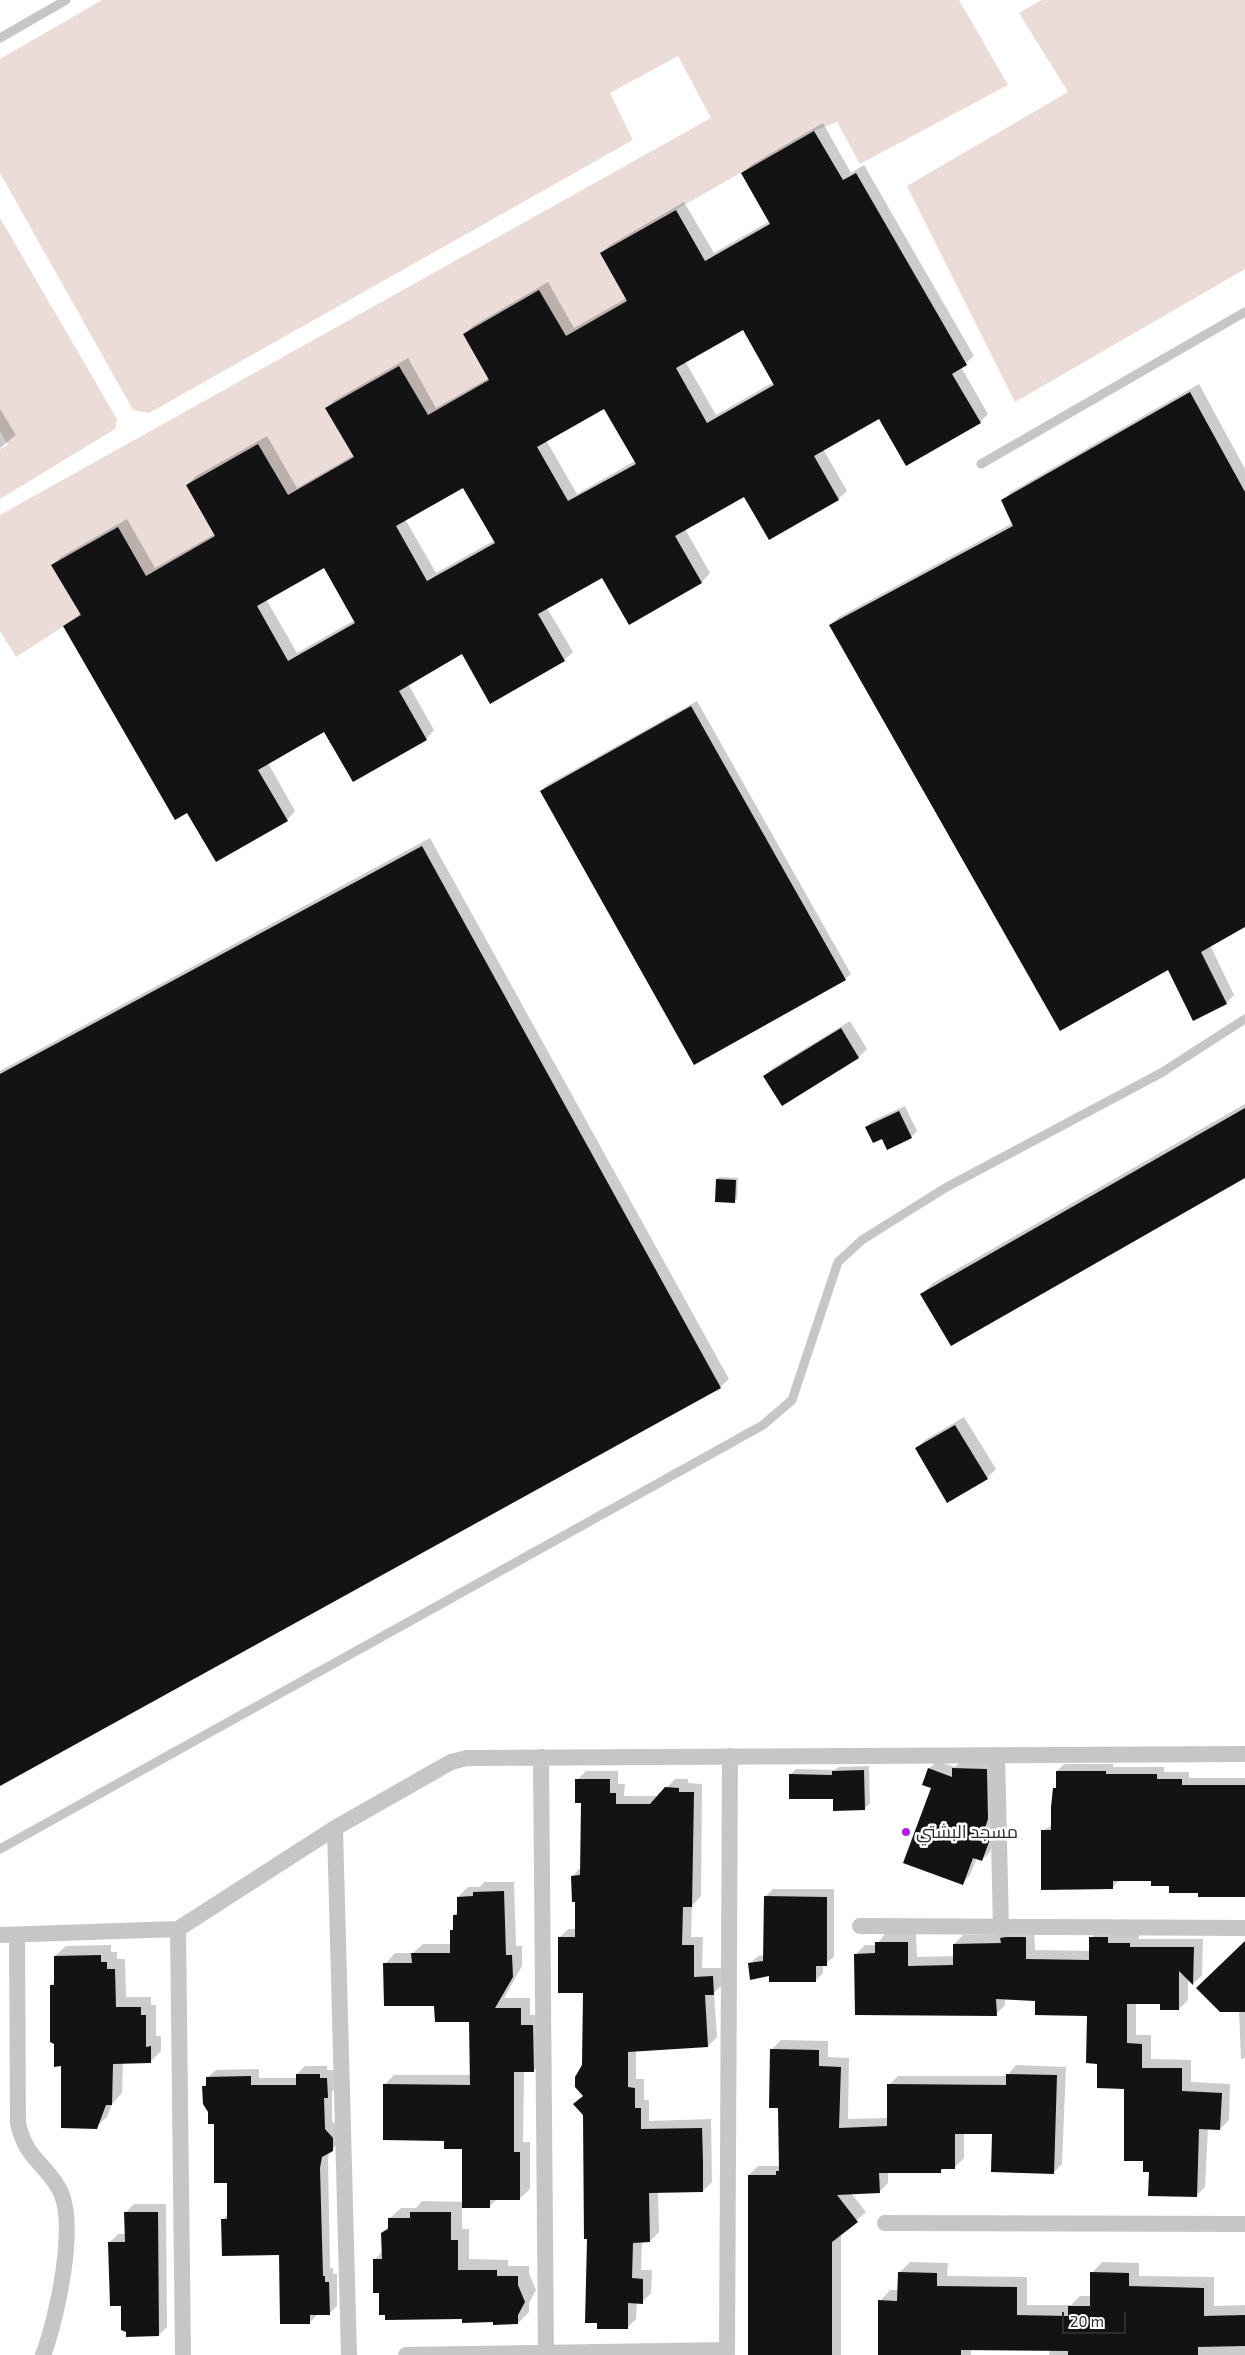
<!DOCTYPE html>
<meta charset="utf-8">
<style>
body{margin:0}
#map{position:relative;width:1245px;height:2355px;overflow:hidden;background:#fff;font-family:"Exo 2",sans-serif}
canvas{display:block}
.scale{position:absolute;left:1062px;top:2312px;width:64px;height:22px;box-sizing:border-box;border:2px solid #2c2c2c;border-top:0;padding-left:6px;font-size:15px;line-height:18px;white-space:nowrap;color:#2c2c2c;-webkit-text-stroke:4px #fff;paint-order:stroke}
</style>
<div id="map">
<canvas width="1245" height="2355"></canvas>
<div class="scale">20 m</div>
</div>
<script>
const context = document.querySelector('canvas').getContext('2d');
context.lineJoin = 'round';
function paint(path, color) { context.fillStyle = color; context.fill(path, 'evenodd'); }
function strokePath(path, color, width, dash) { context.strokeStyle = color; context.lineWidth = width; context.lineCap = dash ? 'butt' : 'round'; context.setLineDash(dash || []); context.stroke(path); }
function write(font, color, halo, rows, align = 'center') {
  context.font = font + ' "Exo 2",Cairo,sans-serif'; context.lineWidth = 5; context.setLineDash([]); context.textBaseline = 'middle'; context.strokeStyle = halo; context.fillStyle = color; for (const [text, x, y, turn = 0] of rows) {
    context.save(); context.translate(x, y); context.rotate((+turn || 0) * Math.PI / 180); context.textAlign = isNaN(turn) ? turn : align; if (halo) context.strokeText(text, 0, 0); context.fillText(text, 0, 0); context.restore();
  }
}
paint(new Path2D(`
 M102,0H959L1008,85L860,164L837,122L814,131L600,253L627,301L566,336L539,290L463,334L489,380L428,415L399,366L326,408L354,457L288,495L258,444L186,485L215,536L146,576L118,527L52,565L81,615L16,657L0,631V515L711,118L678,56L610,93L633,140L149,413L133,410L0,173V59Z
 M1042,0H1245V269L1015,402L907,186L1068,92L1019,13Z
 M0,218L117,419L115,429L0,499V449L8,445L0,431Z`), '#ebdcd8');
paint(new Path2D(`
 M823,123L851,173L864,165L974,356L961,367L988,414L980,422L879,417L823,449L847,491L838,499L745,495L685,529L710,573L702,582L630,623L603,576L547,608L573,652L564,660L491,702L463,653L408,684L434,730L426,739L325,731L268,763L295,811L287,820L188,811L64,626L81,613L53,565L61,557L127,519L155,568L215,534L187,485L196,476L267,436L297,488L354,455L327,408L335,400L408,358L436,408L489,378L464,334L473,326L548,282L574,328L627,298L601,253L610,245L684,202L714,253L770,221L742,173L751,165ZM744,328L774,382L716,415L685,361ZM605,407L635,461L577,494L546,440ZM464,487L495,540L436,573L405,519ZM325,566L355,620L297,653L266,599Z
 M1199,384L1245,469V926L1210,945L1234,995L1226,1003L1168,969L830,625L839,617L1013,523L1003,500L1011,492Z
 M0,409L16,435L0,448Z
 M697,701L851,974L845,979L541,791L547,785Z
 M430,838L729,1379L720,1387L0,1784V1071Z
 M850,1021L867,1049L859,1057L782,1104L765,1076L773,1068Z
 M1245,1104V1175L922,1294L933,1283Z
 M905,1106L917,1131L911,1137H882L867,1127L872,1121Z
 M719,1177L738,1178L737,1199L734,1201L717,1179Z
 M964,1417L996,1469L987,1478L917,1448L925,1440Z
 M962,1760L995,1761L996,1810L990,1826L996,1828V1833L990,1852L982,1860L977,1858L970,1875L963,1883L932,1788L929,1769L937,1761L955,1767Z
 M1064,1764H1113V1767H1164V1772H1189V1778H1245V1896L1199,1892L1152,1879H1120L1112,1888L1043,1831L1053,1824L1057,1771Z
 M869,1766L870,1803L864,1809L834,1798L790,1775L796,1769L835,1770L839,1767Z
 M586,1771H618V1784H625L624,1796H659L675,1779H688V1783L702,1784L701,1896L692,1906L691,1937H703L702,1968H722V1985L714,1993L717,2037L708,2046L636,2050V2079H644V2100H649V2121L711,2119L712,2182L703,2191L658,2192L659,2232L650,2241H642L641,2270H652L651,2293L642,2302H637L636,2319L627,2328L588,2238L583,2065L584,1992L559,1938L568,1929H576V1901L573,1876L581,1867L582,1802L577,1780Z
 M484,1882H514L516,1946H522V1966L504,1998H530V2015H543V2061L533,2071H524L523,2142H530V2189L519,2199H497L490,2206H462V2229H469V2259L508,2260V2266H529V2273L536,2290L529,2303V2312L518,2323L464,2318L380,2292L374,2260L383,2251L382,2233L389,2226V2219L401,2208H416L422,2201L464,2202V2148L446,2140L384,2085L394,2075H471L470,2020L435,2005L385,1964L395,1953H413L423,1944H451L454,1915L458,1911V1897L468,1887H480Z
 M773,1889H834V1957L823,1965V1973L815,1981L770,1975L749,1964L758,1956L764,1955L765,1897Z
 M1034,1928L1035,1950L1091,1951V1938L1100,1929L1139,1934V1939H1203L1202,1975L1193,1984L1188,1978V2000L1179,2009L1162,2003H1136V2035H1151V2059L1191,2060V2082L1230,2084L1229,2120L1220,2129L1208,2128L1205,2187L1196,2196L1150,2171L1145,2159L1126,2088L1099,2062L1088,2015L1036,2000L1005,1998V2005L996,2014L856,1954L865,1945H876L885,1934L916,1933L917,1957L954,1956V1944L963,1935L1006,1934Z
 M1245,1942V2058L1241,2059L1239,2011Z
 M111,1945V1952H117V1959H125L126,1997H151V2005H156V2036H161V2051L150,2062H123L122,2093L112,2104L107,2117L96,2127L62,2065L55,2043L51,1985L56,1981L55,1956L66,1946Z
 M781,2040L828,2041V2057L849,2058L848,2119L889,2118V2085L898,2076H1007L1016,2065L1066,2067L1062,2164L1053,2173L994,2133H964V2158L955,2167H945L940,2172H888V2183L879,2192L851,2193L866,2212L841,2234V2355H749V2175L758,2166H780L779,2107L772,2049Z
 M305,2066H327V2070H335V2088L332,2092V2121L340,2129L341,2141L329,2152L328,2159L330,2268H333V2274H337V2306L329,2314H318L309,2323L280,2253L222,2220L228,2214V2182L215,2122L209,2112L204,2086L207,2083V2078L216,2070L259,2069V2078H297V2074Z
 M134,2204H166L167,2327L159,2335L122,2305L110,2242L118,2234H126L125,2213Z
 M910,2262L948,2263L947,2276L1027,2277V2305H1071L1080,2296H1091L1092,2273L1102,2262L1139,2263V2276L1214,2277V2306L1245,2305V2355H1049L1050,2350L971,2349V2355H879L880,2301L890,2290H899V2273Z`), '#0003');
paint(new Path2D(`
 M814,131L843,180L856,173L967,365L952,374L981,423L906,466L879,419L814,456L839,500L769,540L744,497L675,536L702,583L629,625L602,578L538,614L565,661L490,704L462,654L399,691L427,740L353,782L324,732L258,770L288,821L216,862L187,813L175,820L63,626L81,615L51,565L118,527L146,576L215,536L186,485L258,444L288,495L354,457L325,408L399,366L428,415L489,380L463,334L539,290L566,336L627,301L600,253L676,210L705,261L770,224L741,173ZM743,330L774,385L707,423L676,368ZM604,409L636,464L568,501L537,447ZM463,488L495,543L427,581L396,526ZM324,568L355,623L288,661L257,606Z
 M1190,392L1245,492V927L1201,952L1227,1004L1193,1021L1168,970L1060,1031L829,625L1013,526L1001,500Z
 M691,706L846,980L694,1065L540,791Z
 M422,846L721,1388L0,1786V1074Z
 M841,1028L859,1058L782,1106L763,1076Z
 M1245,1108V1178L951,1346L920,1294Z
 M899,1111L912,1138L887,1150L882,1139L873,1143L865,1127Z
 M716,1179L736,1180L735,1203L715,1202Z
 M955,1425L988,1479L947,1503L915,1448Z
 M928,1768L952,1777V1768L987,1769L988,1819L983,1834L989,1836V1842L982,1861L973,1858L963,1885L903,1863L931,1788L922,1785Z
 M864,1770L865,1810L833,1811V1799H789V1774L832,1775V1771Z
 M1056,1771H1106V1774H1157V1779H1182V1785H1245V1897H1198V1893H1169V1886H1151V1881H1113V1889L1041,1890V1830H1051V1807L1053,1788H1056Z
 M575,1779H610V1793H616V1804H650L665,1787L679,1788V1792H694L692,1907H683L682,1945H694V1977L713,1976L714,1995H705L708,2047L628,2052V2087L635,2088V2108H641V2129L702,2128L703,2161V2192L649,2193L650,2242L633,2243L632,2278L643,2279V2304L628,2303V2329H597V2323H585L587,2239H584L583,2115L573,2104L583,2096L575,2087V2077L582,2065L583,1993H558V1937H575V1902H572L571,1876L580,1875L581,1803H575Z
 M504,1891L506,1955H512L513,1977L495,2008H521V2025H533L534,2072H514V2152H520V2200H490V2208H462V2149H444V2141L383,2140V2084L470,2085L469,2022H435L434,2006H384L383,1963H412L411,1953H450V1930H453V1915H457V1897L473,1896V1892Z
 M764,1896L827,1897V1966H816V1982H769V1976L750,1980L748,1963L763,1961Z
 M1006,1937H1026V1959L1089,1960V1937H1108V1943H1130V1947H1194L1193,1985L1179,1971V2010H1160V2004H1127V2043L1142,2044V2068H1182V2091L1222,2093L1220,2130L1199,2129L1197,2197L1148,2196L1149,2172H1143V2161H1124V2089L1097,2088V2064L1086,2063L1087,2016L1035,2015V2001L996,1999L997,2016L855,2015L854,1954L875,1953V1942H908V1966L953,1965V1944L1001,1943L1000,1938Z
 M1245,1941V2012H1220L1196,1988Z
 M101,1955V1962H107V1969H115L116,2007H141V2015H146V2047L151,2046V2063L113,2064L112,2105H106L97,2129L61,2128V2066L54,2067V2044L50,2042V1985H54V1956Z
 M770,2049L819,2050V2066L841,2067L839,2128L887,2126V2084L1006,2085V2074L1057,2075L1054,2174L991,2172L992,2134H955V2169H941V2173H879L880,2193L837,2195L858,2222L832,2242V2355H748V2175H776V2171H779L778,2108H769Z
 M296,2074H320V2078H327L328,2098H324L325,2129L333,2138V2151L322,2157L320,2168L323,2276H325V2282H329L330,2315H310V2324H280L279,2255L222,2256L221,2219H227V2183H214V2124H208V2112L203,2104L202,2086H206V2077L251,2076V2085H296Z
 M124,2212H158L159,2336L126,2337V2332L121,2330V2306H110L108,2242H125Z
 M410,2212H451V2240H458V2270H497V2276H518V2285L525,2302L518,2315V2324L493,2325V2322L462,2323V2319L385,2320V2315H379V2293H373V2259H382L381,2233L388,2229V2218H410Z
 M898,2272L937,2273V2286L1017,2287V2315L1068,2316V2306H1090V2272L1129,2273V2286L1204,2288V2316L1245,2315V2346L1198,2347V2355H1068V2351L961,2350V2355H878V2300L897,2301Z`), '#131313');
strokePath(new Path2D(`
 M0,38L66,0
 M981,464L1245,312
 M0,1849L763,1425L792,1400L838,1262L862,1240L945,1188L1161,1073L1245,1019`), '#c6c6c6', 9);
strokePath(new Path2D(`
 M997,1755L1001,1928
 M541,1757L546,2353
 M335,1828L349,2355
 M860,1926L1245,1928
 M178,1929L183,2355
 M0,1935L178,1929L335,1828L451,1762L467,1758L1245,1754
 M17,1935L18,2123C26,2159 42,2160 58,2187C79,2220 57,2319 43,2355
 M885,2223L1245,2224
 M406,2355L727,2350
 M727,2355L730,1756`), '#c6c6c6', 16);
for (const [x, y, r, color] of [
 [906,1832,5,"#b220f1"]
]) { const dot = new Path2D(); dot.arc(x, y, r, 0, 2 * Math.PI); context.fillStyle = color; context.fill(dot); strokePath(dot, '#fff', 2); }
write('18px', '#2c2c2c', '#fff', [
 ["مسجد البشتي",916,1832]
], 'left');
</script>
